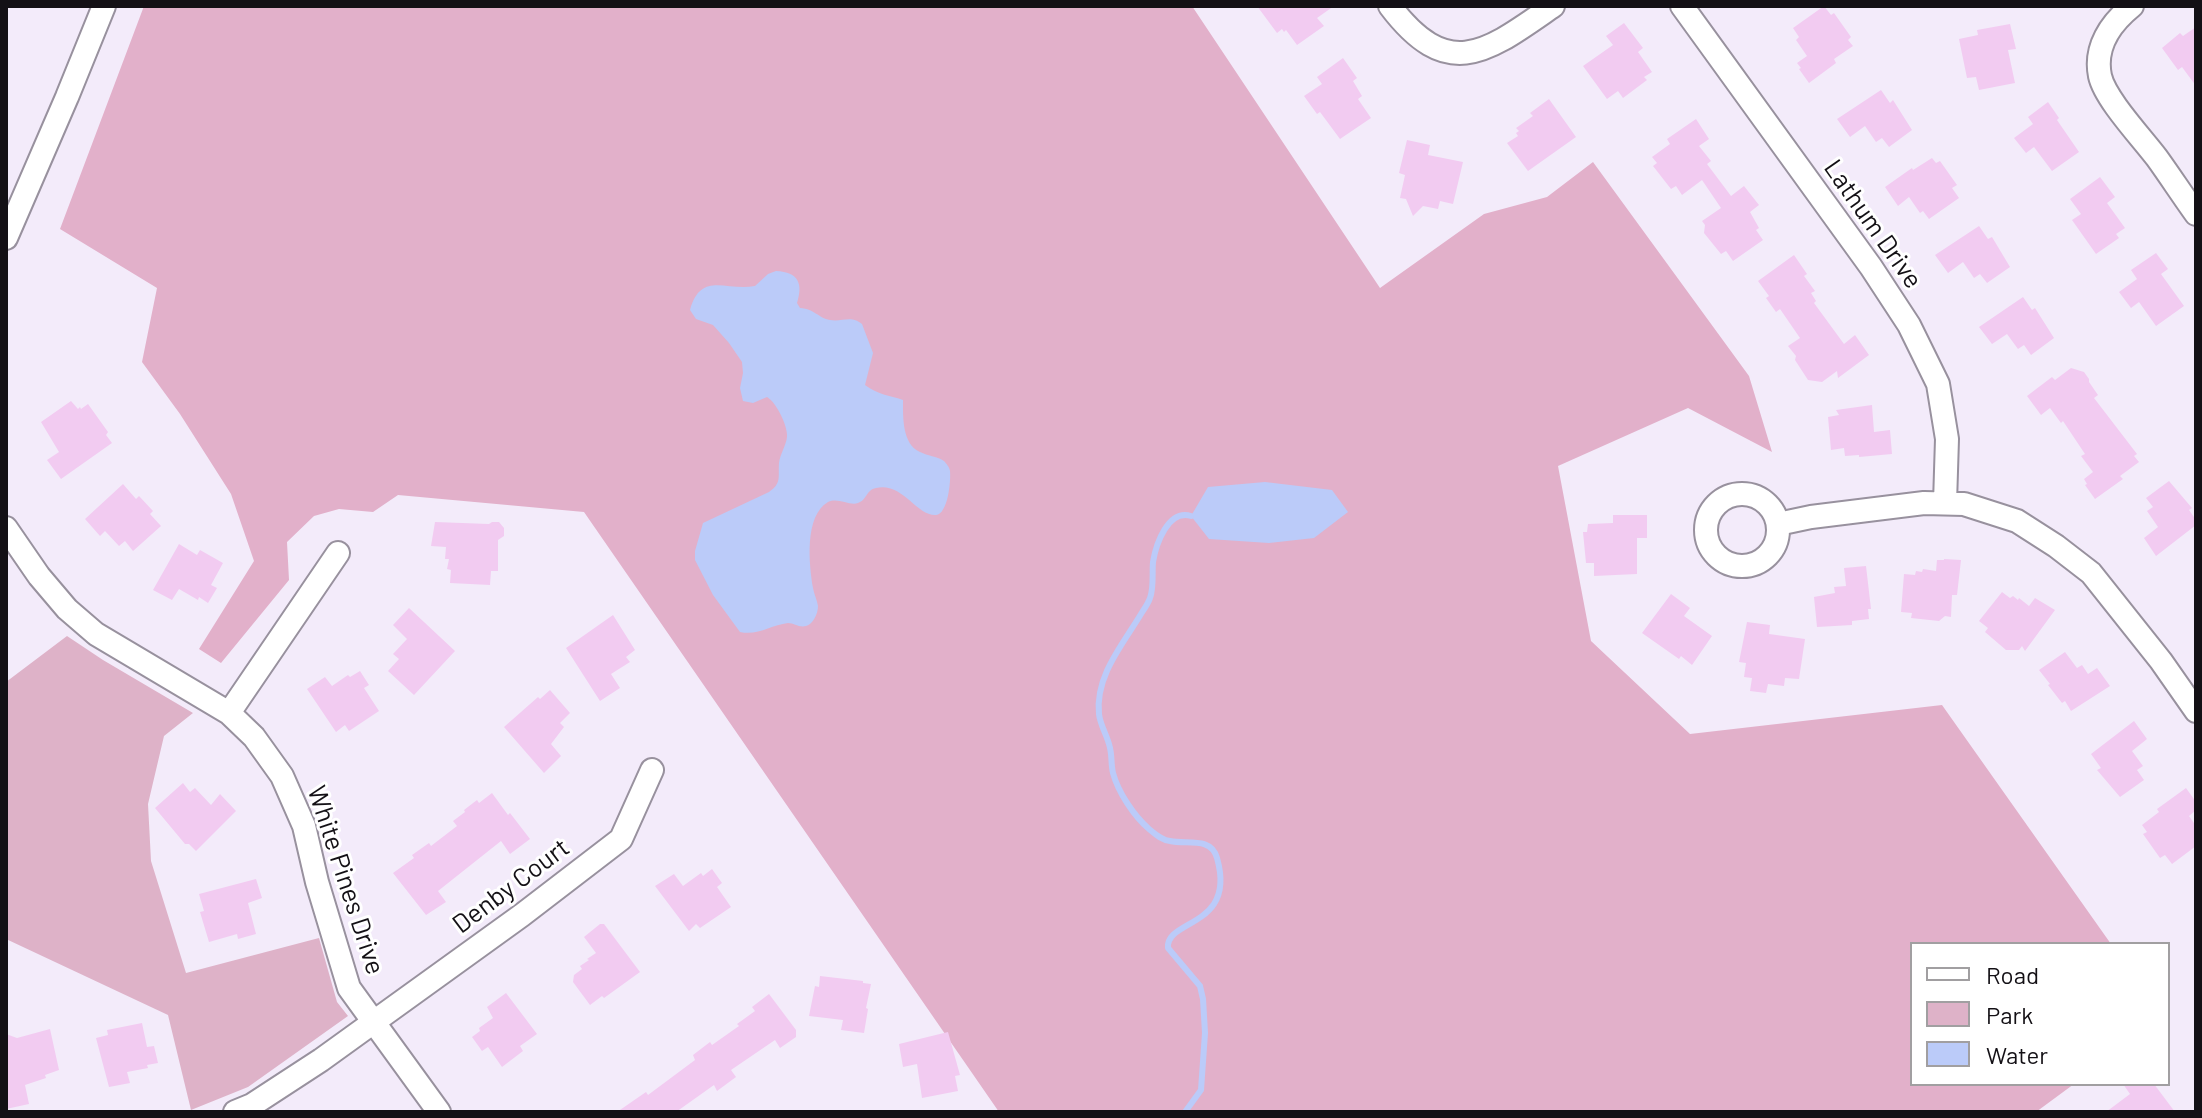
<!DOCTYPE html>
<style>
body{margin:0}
#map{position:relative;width:2202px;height:1118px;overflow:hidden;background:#f3ebfa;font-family:Barlow,sans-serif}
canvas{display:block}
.frame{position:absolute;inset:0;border:8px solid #131015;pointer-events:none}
.legend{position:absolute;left:1910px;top:942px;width:260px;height:144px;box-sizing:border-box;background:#fff;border:2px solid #a19fa1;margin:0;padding:10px 14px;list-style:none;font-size:24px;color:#131015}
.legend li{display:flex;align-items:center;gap:16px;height:40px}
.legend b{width:40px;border:2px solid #a19fa1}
</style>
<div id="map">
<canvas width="2202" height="1118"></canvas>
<div class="frame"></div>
<ul class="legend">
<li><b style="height:10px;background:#fff"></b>Road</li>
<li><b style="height:22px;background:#deb2c8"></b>Park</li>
<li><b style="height:22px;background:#bbcbf9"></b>Water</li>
</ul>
</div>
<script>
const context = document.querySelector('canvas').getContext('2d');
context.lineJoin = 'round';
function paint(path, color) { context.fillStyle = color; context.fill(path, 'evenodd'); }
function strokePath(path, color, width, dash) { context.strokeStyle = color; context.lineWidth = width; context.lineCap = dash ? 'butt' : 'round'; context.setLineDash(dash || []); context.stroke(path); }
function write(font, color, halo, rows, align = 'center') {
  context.font = font + ' Barlow,sans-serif'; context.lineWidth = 6; context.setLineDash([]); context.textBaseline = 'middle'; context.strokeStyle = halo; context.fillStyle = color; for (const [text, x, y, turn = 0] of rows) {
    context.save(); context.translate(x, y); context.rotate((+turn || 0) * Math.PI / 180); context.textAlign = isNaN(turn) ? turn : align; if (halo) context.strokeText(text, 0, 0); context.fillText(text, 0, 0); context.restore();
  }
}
paint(new Path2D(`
 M67,636L103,660L193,713L164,736L148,804L151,861L186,973L319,938L337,1002L348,1016L248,1087L191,1110L168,1015L6,939V682Z`), '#deb2c8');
paint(new Path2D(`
 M144,6H1192L1380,288L1484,214L1547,197L1593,162L1749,376L1772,452L1688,408L1558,466L1591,641L1690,734L1942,705L2111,944H1912V1084H2074L2036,1112H999L584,512L398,495L373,512L339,509L314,516L287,542L289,580L221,663L199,649L254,561L231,494L180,414L142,362L157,288L60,229Z`), '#e2b0ca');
paint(new Path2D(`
 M776,271C799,272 803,284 797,303L800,308C815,309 818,318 830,320C843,322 851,315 862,324L873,353L865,385C878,395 889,395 903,400C903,417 902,444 920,452C928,456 936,456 944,461C947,465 949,466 950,471C951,481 948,514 936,515C916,516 903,482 876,488C866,490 867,500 858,503C849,506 838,497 828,502C804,516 809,565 813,588C814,594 817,600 818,606C818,614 813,624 806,626C799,628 794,623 788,623C771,625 758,636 740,632L713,595L695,560V551L703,523L769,492C782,483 778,477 779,463C780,454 786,446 787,437C788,426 776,402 767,397L753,403L743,401L740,388L743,373L742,362L729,343L713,325L696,319L690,310C701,270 727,292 755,286L768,274Z
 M1265,482L1332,490L1348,512L1314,538L1269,543L1209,539L1191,516L1208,487Z`), '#bbcbf9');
strokePath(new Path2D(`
 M1185,1112L1201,1090L1205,1033L1203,999L1200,986L1168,948C1165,919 1237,928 1217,858C1211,836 1186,845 1170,841C1161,840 1155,834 1149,829C1134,816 1118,792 1113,773C1111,765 1112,756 1110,748C1108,737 1100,725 1099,714C1095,676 1123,644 1141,614C1144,609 1148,604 1150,598C1154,588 1152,573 1153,562C1156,544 1168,509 1191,516`), '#bbcbf9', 6);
paint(new Path2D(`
 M1257,6H1334L1317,18L1324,26L1297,45L1286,30L1284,32L1282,29L1277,33Z
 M1824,6L1831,15L1834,13L1851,37L1848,40L1853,46L1834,59L1836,63L1809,83L1799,69L1801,68L1797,63L1807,56L1796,40L1799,37L1793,28Z
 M1624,23L1643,48L1638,52L1652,72L1644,77L1647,80L1623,98L1618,91L1607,99L1583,66L1613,45L1606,36Z
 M2010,24L2016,49L2008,50L2015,83L1979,90L1976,77L1967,78L1959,39L1978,35L1977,30Z
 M2196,27V86L2182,67L2178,70L2162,48L2180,33L2183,36Z
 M1343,58L1357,78L1353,81L1362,96L1358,99L1371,118L1340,139L1320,112L1317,114L1304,96L1322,84L1317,77Z
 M1881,90L1890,103L1893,100L1912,130L1889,147L1882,138L1876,142L1865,126L1850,137L1837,119Z
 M1549,99L1576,137L1528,171L1507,143L1518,136L1516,133L1519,131L1516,128L1533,116L1530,113Z
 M2048,102L2059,118L2057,120L2079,152L2052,171L2034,147L2026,153L2014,138L2033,124L2028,117Z
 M1696,119L1709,139L1699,146L1711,161L1707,164L1731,196L1744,186L1759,205L1750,212L1759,228L1756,230L1763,240L1733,261L1726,251L1721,254L1704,233L1705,225L1702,221L1721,208L1702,180L1682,195L1676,186L1671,189L1653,166L1657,163L1652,157L1670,144L1667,139Z
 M1407,140L1430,145L1428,155L1463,162L1453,204L1440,201L1438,209L1423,206L1413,216L1406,199L1400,198L1405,175L1399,173Z
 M1932,158L1936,163L1940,161L1957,185L1952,188L1959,198L1929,219L1923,211L1920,213L1909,197L1898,206L1885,187L1912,168L1913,170Z
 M2100,177L2115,197L2107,203L2125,228L2116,234L2119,238L2096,254L2072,220L2081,214L2070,199Z
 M1979,226L1988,239L1992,237L2010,267L1987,283L1980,274L1974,278L1963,262L1948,273L1935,255Z
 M2156,253L2168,269L2161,274L2184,306L2156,326L2139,302L2131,308L2119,292L2137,279L2131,270Z
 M1794,255L1807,274L1804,276L1815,291L1811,293L1816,301L1814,303L1844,344L1855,335L1869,355L1838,378L1837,371L1822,382L1808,380L1795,360L1796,356L1788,346L1800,338L1780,309L1776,312L1766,298L1769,296L1758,281Z
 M2023,297L2032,310L2035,308L2054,338L2031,355L2024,345L2018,349L2007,334L1992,344L1979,327Z
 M2071,368L2084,372L2089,379V382L2098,395L2094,398L2137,454L2134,456L2139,462L2120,476L2123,479L2095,499L2085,485L2087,484L2084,479L2093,472L2081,456L2085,454L2063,421L2061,423L2050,408L2041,415L2027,396L2052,377L2055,380Z
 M71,401L78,409L80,407L81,409L88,404L108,432L106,435L112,443L61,479L47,460L59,452L41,422Z
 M1872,405L1874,432L1890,430L1892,454L1859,457V455L1845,456L1844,448L1831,450L1828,417L1839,415L1836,410Z
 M2169,481L2192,508L2189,510L2196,520V525L2156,556L2144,538L2158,527L2147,511L2153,507L2146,498Z
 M123,484L136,499L139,496L153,511L150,514L161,526L133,551L125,541L119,546L105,531L100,536L85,519Z
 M1613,515H1647V538H1637V574L1594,576V563H1586L1583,532H1587L1588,524L1613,523Z
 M435,522L489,524L492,522H499L504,528V536L498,540V571H491L490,585L450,583L451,570L447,569L449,559H445L446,547L431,546Z
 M179,544L197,555L200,550L223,563L211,585L217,588L208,603L199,597L198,600L179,589L172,600L153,590Z
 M1944,559L1961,560L1957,595H1952L1951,617L1945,616L1939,621L1911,618L1912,613L1901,612L1904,574L1915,575L1916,571L1922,572L1923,569L1936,571L1937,560H1944Z
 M1866,566L1871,609H1868L1869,619L1852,621V625L1817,627L1814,597L1835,593L1834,587L1846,586L1844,568Z
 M2002,592L2010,598L2013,596L2018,600L2019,598L2029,606L2035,598L2055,610L2025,651L2022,646L2019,650H2006L1985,632L1988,628L1979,621Z
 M1671,594L1690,608L1684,616L1712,636L1692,665L1681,656L1679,659L1642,633Z
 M409,608L455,651L414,695L388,671L399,659L393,654L407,639L393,625Z
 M613,615L635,650L626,657L630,662L611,674L620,688L600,701L566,648Z
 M1747,622L1770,625L1769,634L1805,639L1799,679L1785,678L1784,686L1768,684L1766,693L1750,691L1752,678L1744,677L1746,663L1739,662Z
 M2065,652L2077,668L2082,665L2088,674L2097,668L2110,686L2071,711L2065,701L2062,703L2048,685L2050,684L2039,670Z
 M360,671L369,685L364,688L379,711L349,731L345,725L336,732L307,689L325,677L332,686L348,675L350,677Z
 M550,690L570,713L560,723L564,727L551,744L561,756L544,773L504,727L538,697L540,699Z
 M2134,721L2147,739L2132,751L2143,766L2137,770L2144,780L2120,797L2097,770L2101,768L2091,754Z
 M183,783L190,792L195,788L211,805L220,794L236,811L196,851L189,844H185L155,808Z
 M2186,788L2196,802V810L2189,816L2196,826V846L2172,864L2165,855L2160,858L2143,834L2147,832L2142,825L2159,812L2157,809Z
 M492,793L508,815L510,813L530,839L510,854L501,841L438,891L446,902L426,915L393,873L414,858L412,855L429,843L431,846L457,826L453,821L465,812L464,810L477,800L479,803Z
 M712,869L722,883L717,887L731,907L700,928L696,924L689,931L655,886L674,874L683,886L701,873L703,876Z
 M256,879L262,898L248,903L256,934L238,939L237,934L209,942L200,912L204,911L199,894Z
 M600,924H604L640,972L604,998L602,996L590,1005L573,982L574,975L582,969L580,966L589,960L587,959L596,953L584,937Z
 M820,976L863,981V983L871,984L866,1008L868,1009L864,1033L841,1030L843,1020L809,1016L815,986L819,987Z
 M506,993L537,1034L520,1046L523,1051L502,1067L488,1047L482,1051L472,1037L480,1031L479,1028L493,1018L487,1007Z
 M769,994L796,1030V1037L780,1048L775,1040L731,1070L736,1077L717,1091L714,1085L676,1112H617L646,1092L648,1095L695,1060L693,1055L710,1042L712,1045L739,1026L737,1024L755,1011L752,1007Z
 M142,1023L147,1047L154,1046L158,1063L147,1065L148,1068L127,1072L130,1083L109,1087L96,1038L108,1035L107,1030Z
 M50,1029L59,1070L45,1075L46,1078L25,1085L29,1104L6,1109V1034L17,1038Z
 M948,1032L960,1075L955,1076L958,1091L922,1098L917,1064L903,1067L899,1044Z
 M2123,1084H2154L2175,1112H2106L2130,1094Z`), '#f2cbf1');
const minor = new Path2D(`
 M1390,6C1449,84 1488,51 1553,6
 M1682,6L1871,267L1909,325L1938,384L1947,439L1945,503
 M2132,6C2111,23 2094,47 2100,76C2105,99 2142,138 2157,158C2170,176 2183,196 2196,214
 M6,238L67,97L104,6
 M1706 530a36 36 0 1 1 72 0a36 36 0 1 1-72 0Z
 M1778,524L1811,517L1924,503L1964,504L2017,521L2056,546L2091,573L2161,661L2196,711
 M6,528L39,576L67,609L96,634L229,713L254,737L282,776L304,826L317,882L349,988L439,1112
 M229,713L338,553
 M235,1112L252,1105L321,1060L522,915L621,839L652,770`);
strokePath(minor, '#98919e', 26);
strokePath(minor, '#fff', 22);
write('26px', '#131015', '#fff', [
 ["Lathum Drive",1873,224,55],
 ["White Pines Drive",346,880,72],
 ["Denby Court",511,886,-37]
]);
</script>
